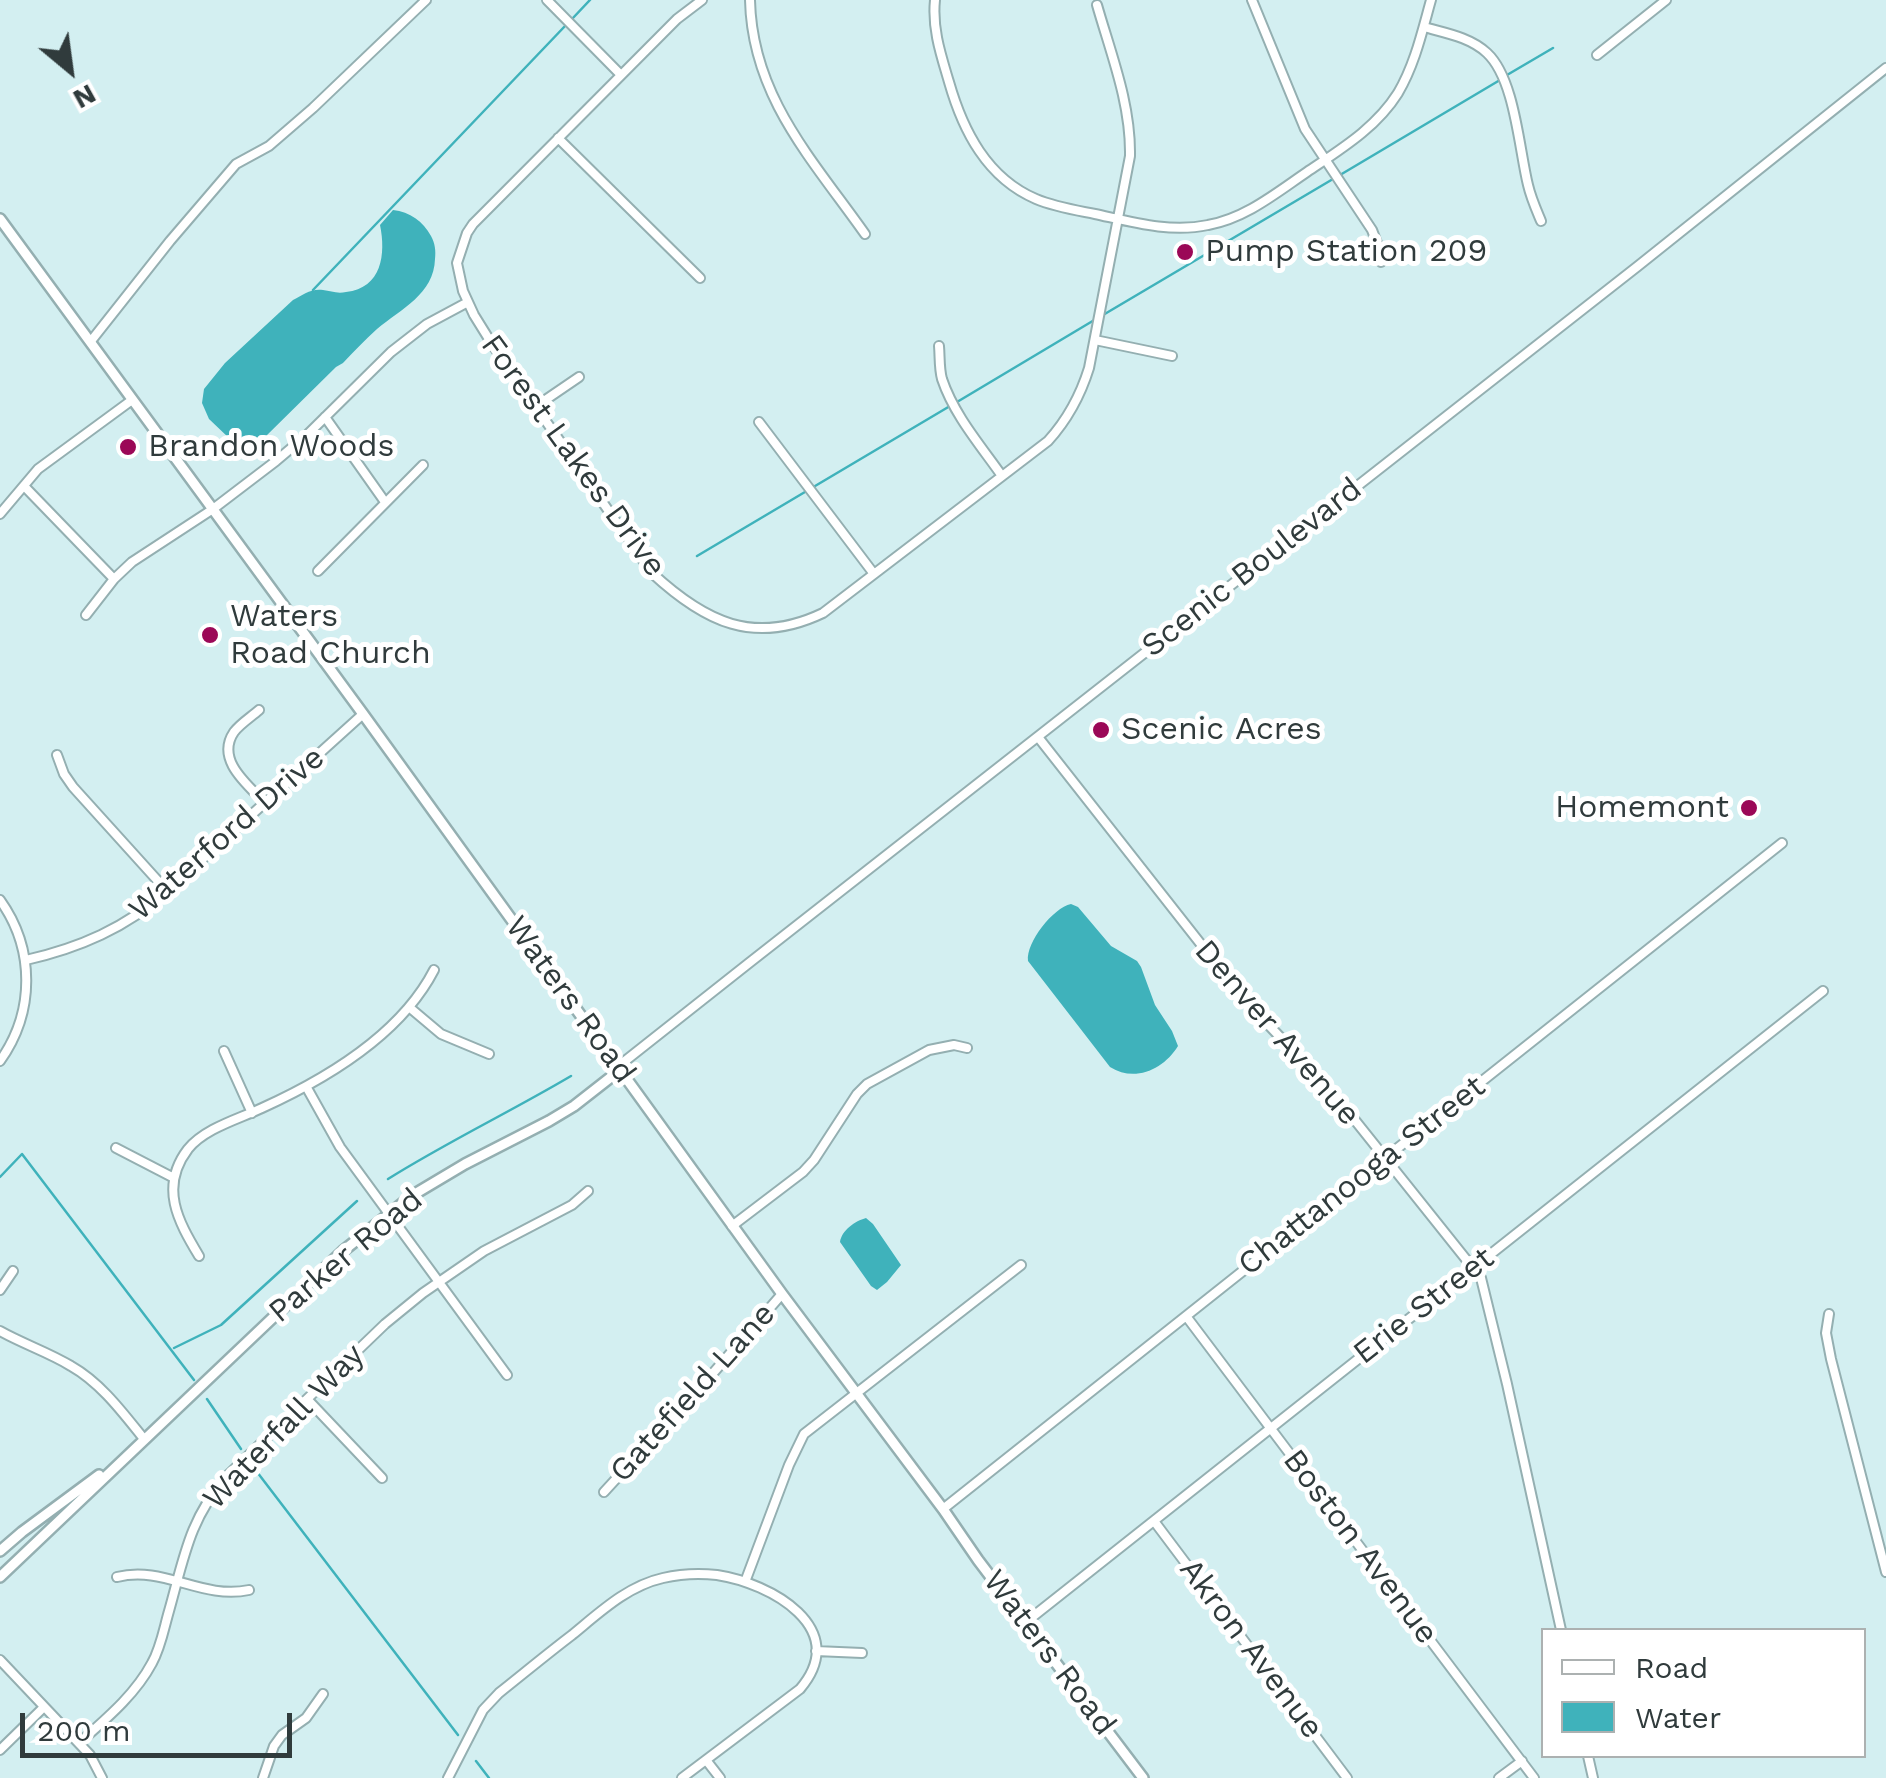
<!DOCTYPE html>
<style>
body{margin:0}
#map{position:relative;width:1886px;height:1778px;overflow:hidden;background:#d3eff1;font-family:"Work Sans",sans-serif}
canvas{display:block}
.legend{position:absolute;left:1541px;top:1628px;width:325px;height:130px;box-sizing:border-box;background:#fff;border:2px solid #acb1b1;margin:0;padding:12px 18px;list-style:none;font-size:30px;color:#303b3c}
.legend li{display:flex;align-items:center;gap:20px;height:50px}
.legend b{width:50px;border:2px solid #acb1b1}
.north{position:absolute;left:20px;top:20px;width:100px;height:100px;-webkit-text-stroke:8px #fff;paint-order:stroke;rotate:151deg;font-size:28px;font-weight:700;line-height:40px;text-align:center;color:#303b3c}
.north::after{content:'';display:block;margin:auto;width:35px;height:45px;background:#303b3c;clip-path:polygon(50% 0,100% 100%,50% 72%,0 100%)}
.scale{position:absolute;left:20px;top:1713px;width:272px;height:45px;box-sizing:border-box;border:5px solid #303b3c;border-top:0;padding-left:12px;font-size:30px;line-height:35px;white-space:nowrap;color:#303b3c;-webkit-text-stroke:8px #fff;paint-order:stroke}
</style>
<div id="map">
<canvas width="1886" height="1778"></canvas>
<ul class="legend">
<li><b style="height:12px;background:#fff"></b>Road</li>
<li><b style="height:28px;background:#3fb2bb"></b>Water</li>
</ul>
<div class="north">N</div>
<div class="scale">200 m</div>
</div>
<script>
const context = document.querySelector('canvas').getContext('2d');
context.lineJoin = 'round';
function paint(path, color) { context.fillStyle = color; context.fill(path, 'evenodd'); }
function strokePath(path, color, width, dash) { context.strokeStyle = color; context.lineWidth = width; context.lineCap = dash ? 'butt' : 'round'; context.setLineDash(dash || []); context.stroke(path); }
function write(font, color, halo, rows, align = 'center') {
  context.font = font + ' "Work Sans",sans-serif'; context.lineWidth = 10; context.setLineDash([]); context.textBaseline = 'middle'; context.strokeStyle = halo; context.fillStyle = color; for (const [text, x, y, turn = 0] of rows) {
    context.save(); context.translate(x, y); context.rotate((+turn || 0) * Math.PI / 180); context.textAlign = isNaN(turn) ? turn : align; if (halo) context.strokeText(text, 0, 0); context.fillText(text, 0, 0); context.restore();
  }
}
paint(new Path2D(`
 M393,210C410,212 423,221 431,236C435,243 436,251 435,259C434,294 401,309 377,329C365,340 354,351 343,363L336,367L263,439L245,443L230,439L209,419L202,403L204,389L225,363L293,300C302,295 312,288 323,290C331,291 337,294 346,292C382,288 386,254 380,225Z
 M1071,904L1078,907L1111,946L1137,961L1141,967L1155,1005L1172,1031L1178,1046C1164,1069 1135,1083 1110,1067L1028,961C1026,942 1053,908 1071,904Z
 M866,1218L873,1224L901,1265L887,1282L877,1290L871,1286L840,1242C842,1230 855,1221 866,1218Z`), '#3fb2bb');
strokePath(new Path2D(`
 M572,19L590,0
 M1507,75L1553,48
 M1340,175L1500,80
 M313,290L566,25
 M1103,315L1333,179
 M957,402L1096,319
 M697,556L950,406
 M0,1177L22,1154L194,1380
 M388,1179C447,1142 510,1112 571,1076
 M174,1348L221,1325L357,1201
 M207,1399L241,1449
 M254,1468L458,1735
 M476,1761L489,1778`), '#3fb2bb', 2.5);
const minor = new Path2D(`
 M547,0L621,75
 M702,0L677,19L473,224L467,233L457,263L463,291L474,315L492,344L652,573C705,622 754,646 823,613L1048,441C1068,419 1080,397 1089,368L1130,156C1131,104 1111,54 1097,5
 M750,0C752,96 812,159 865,234
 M935,0C932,29 941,55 949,82C963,131 987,178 1036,199C1055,207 1075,210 1095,214C1132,222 1170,233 1208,225C1246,218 1276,193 1307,172C1341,149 1376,128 1398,93C1415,64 1422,32 1431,0
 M1252,0L1305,129L1372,230L1377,243L1381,262
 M1424,27C1445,33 1470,37 1487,53C1515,79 1519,149 1528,185C1531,198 1536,209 1541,221
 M1597,55L1666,0
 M558,138L700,278
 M1095,340L1172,356
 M91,341L170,241L236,164L269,146L313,108L426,0
 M939,346C940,357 939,368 942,379C954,415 981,446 1002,476
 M535,407L579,377
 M325,417L385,502
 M759,422L874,574
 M24,486L114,579
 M0,514L38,469L132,400
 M318,571L423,465
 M86,615L114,579L132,562L213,509L276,461L308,434L391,352L427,324L468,302
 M259,710C251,717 240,724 234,732C215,760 248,785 265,803
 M1038,737L1244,999L1334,1094L1481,1278L1507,1384L1561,1630
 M57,755L64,774L73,787L167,891
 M0,900C35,949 35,1012 0,1061
 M26,960C79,948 126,928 167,891L363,714
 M409,1007L441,1034L489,1054
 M224,1051L252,1113
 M620,1070L625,1061L749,963L1638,266L1886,68
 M307,1088L340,1147L507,1375
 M116,1148L174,1178
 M732,1226L803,1172L814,1160L857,1094L867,1084L929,1050L954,1045L967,1048
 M199,1256C178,1221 159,1187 188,1149C205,1128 239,1119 262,1108C326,1079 401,1034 434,970
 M0,1290L13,1271
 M1829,1314L1826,1333L1831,1359L1886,1572
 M1186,1316L1534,1778
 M0,1331C23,1344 48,1352 71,1366C101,1383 123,1413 144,1439
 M308,1400L382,1478
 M604,1492L707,1380L782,1294
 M943,1509L1782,843
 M1154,1521L1347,1778
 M117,1577C164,1565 201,1600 249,1590
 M745,1582L789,1465L804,1434L1021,1265
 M1026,1622L1823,991
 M816,1651L862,1653
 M0,1660L90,1755L102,1778
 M79,1743C106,1719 135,1695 152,1663C161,1647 164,1628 169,1611C184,1558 189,1520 226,1477L385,1324L423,1293L484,1251L572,1205L588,1191
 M0,1750L44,1707
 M1588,1756L1593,1778
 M706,1760L720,1778
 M263,1778L274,1746L282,1735L306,1718L323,1694
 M448,1778L483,1710L499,1693C523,1674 547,1654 572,1635C599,1613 627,1586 663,1578C680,1574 699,1573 717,1575C770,1583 852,1628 800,1689L682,1778
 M1499,1778L1522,1761`);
const tertiary = new Path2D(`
 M0,219L363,714L782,1294L943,1509L978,1560L1143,1778
 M0,1551L22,1532L99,1475
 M0,1577L343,1251L413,1195L465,1164L549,1121L574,1106L620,1070`);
strokePath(minor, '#94afb1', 12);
strokePath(tertiary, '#94afb1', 14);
strokePath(minor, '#fff', 8);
strokePath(tertiary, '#fff', 9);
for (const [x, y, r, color] of [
 [1185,252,10,"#9b0857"],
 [128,447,10,"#9b0857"],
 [210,635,10,"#9b0857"],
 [1101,730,10,"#9b0857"],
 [1749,808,10,"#9b0857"]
]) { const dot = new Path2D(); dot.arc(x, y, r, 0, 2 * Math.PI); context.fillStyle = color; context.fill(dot); strokePath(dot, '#fff', 4); }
write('32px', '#303b3c', '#fff', [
 ["Pump Station 209",1205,252],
 ["Brandon Woods",148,447],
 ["Waters",230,617],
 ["Road Church",230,654],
 ["Scenic Acres",1121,730],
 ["Homemont",1729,808,"right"]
], 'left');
write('32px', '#303b3c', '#fff', [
 ["Forest Lakes Drive",573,456,54],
 ["Scenic Boulevard",1252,568,-38],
 ["Waterford Drive",227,834,-41],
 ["Waters Road",570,1000,54],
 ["Denver Avenue",1277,1033,49],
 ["Chattanooga Street",1362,1176,-38],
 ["Parker Road",346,1256,-40],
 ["Erie Street",1424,1306,-38],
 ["Gatefield Lane",693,1393,-48],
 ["Waterfall Way",284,1427,-46],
 ["Boston Avenue",1360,1547,53],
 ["Akron Avenue",1251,1649,53],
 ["Waters Road",1049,1653,53]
]);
</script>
